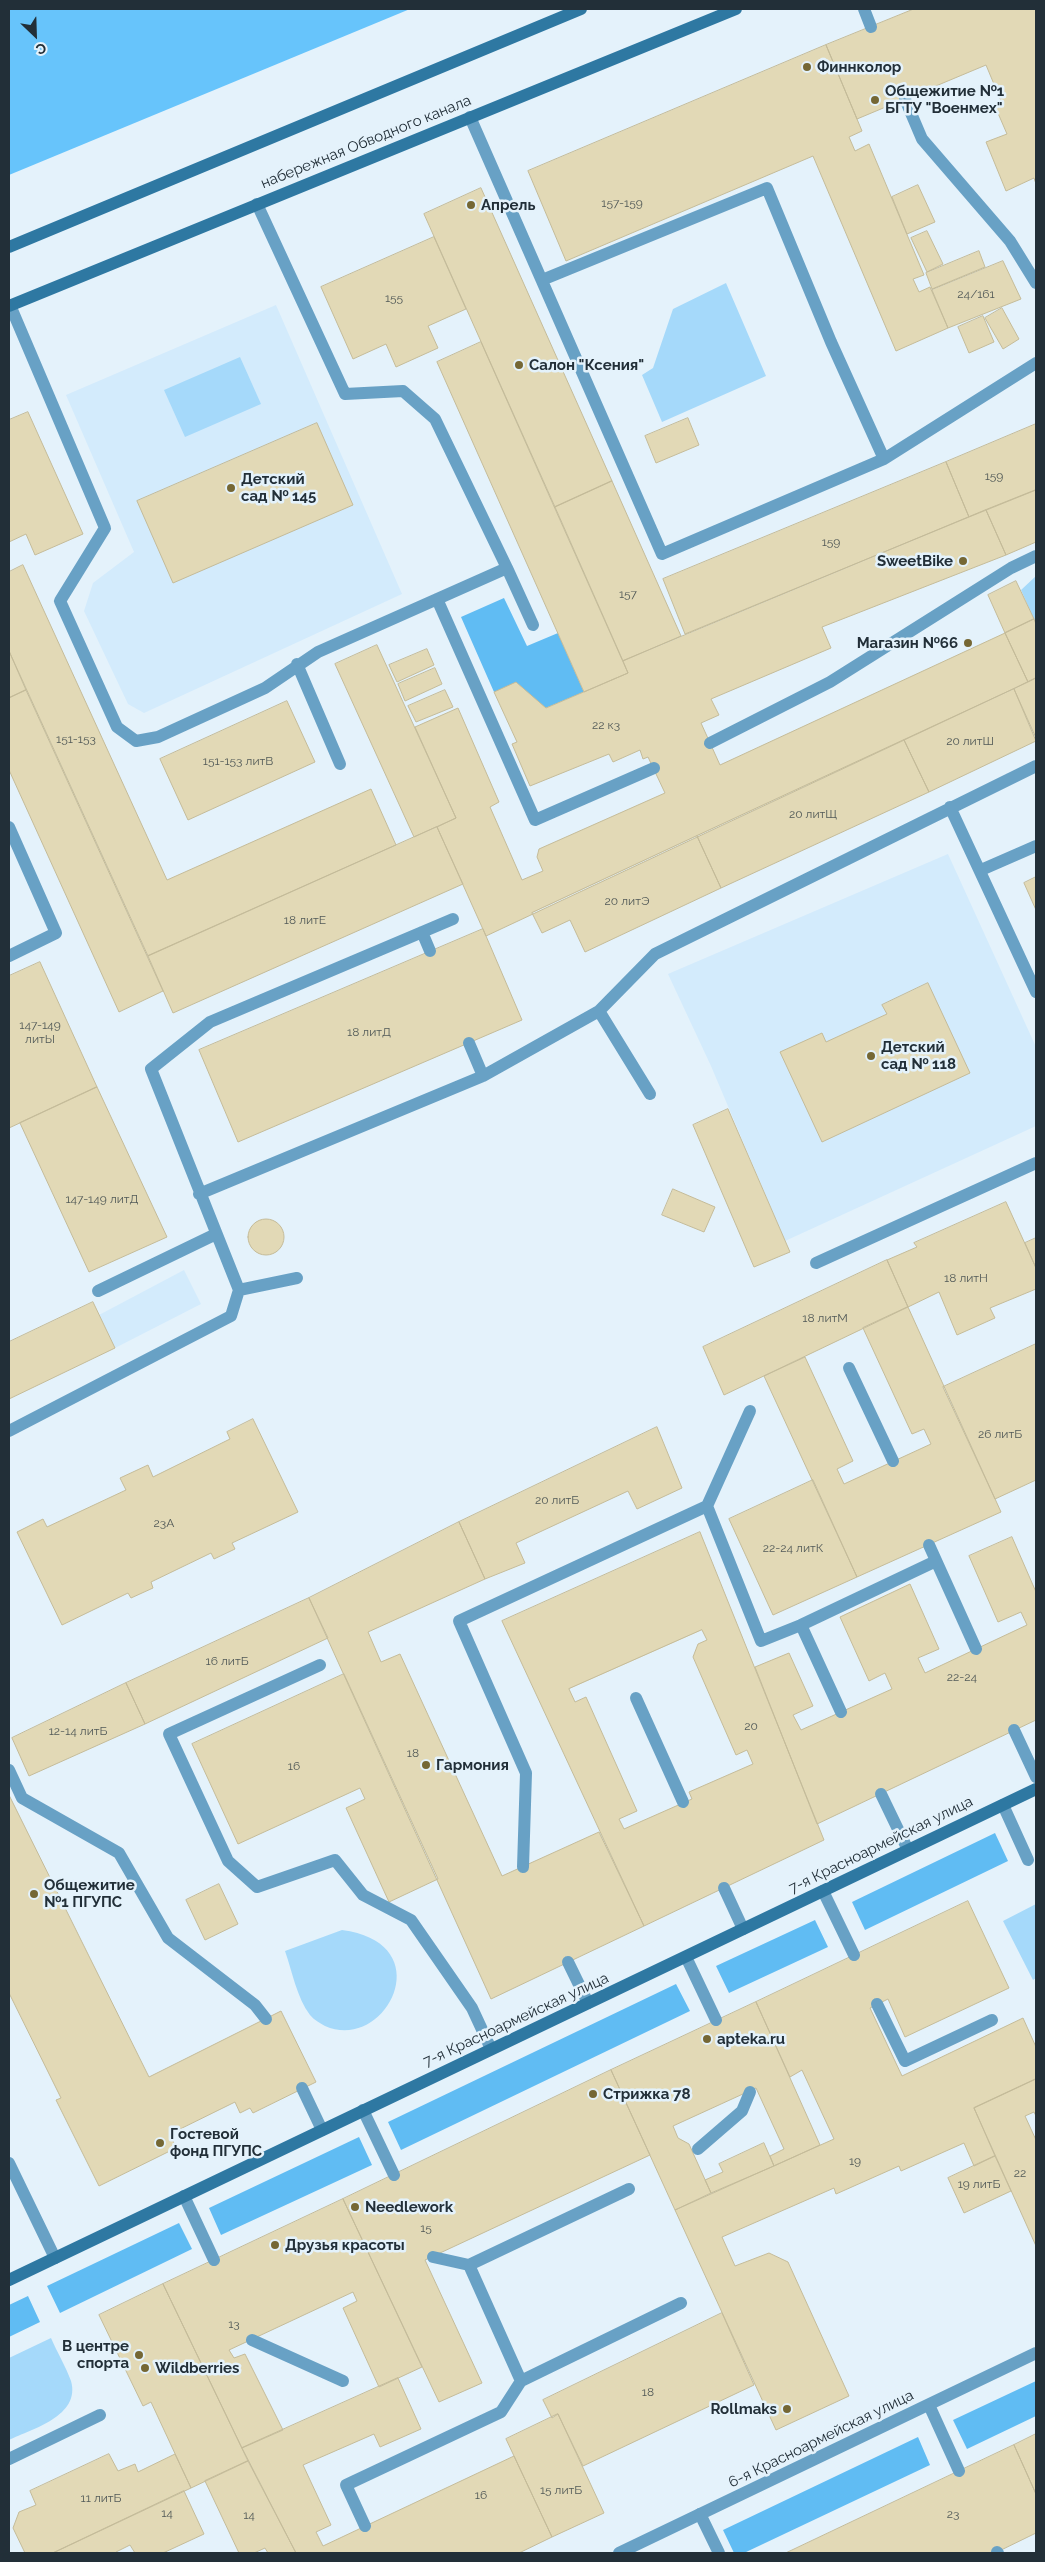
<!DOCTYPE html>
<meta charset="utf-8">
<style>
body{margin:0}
#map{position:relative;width:1045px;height:2562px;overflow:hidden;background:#e4f2fb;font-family:Raleway,sans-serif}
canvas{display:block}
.frame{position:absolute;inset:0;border:10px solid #222f38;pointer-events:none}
.north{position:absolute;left:10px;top:10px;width:50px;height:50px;-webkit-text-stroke:4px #e4f2fb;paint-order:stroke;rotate:156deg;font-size:14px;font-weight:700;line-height:20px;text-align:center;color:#222f38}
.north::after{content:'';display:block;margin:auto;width:18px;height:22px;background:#222f38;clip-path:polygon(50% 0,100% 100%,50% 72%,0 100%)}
</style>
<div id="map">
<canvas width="1045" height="2562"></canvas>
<div class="frame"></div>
<div class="north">С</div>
</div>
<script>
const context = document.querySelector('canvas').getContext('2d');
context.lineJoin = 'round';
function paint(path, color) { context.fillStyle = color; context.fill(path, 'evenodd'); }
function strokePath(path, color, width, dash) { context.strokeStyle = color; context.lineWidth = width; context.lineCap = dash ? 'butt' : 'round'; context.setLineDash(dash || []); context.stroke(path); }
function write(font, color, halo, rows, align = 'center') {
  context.font = font + ' Raleway,sans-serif'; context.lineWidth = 5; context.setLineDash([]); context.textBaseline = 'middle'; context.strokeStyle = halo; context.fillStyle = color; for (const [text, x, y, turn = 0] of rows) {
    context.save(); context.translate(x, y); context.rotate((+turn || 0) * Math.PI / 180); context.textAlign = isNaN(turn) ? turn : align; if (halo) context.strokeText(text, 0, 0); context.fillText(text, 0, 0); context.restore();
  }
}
paint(new Path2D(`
 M276,305L402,594L144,713L128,704L84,611L93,583L134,552L66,395Z
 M948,854L1036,1047V1126L785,1241L711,1066L668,974Z
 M184,1270L201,1304L115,1348L99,1315Z`), '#d3ebfc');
paint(new Path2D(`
 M726,283L766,376L662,422L642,375L653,368L673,309Z
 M240,357L261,404L185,437L164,390Z
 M1036,576V624L1021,590Z
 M1036,1904V1978L1033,1980L1003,1921Z
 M342,1930C442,1943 386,2053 325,2026C320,2023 314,2020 310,2015C297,1998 292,1971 285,1951Z
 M51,2338C57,2352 66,2367 71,2381C81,2416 32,2429 9,2440V2358Z`), '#a5d9fa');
paint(new Path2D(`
 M504,598L527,646L558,633L584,692L546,708L494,692L461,617Z
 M995,1833L1008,1861L865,1930L852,1902Z
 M815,1920L828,1947L729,1993L716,1966Z
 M676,1984L690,2011L401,2150L388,2122Z
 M359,2137L372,2165L221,2235L209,2208Z
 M179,2223L192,2249L60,2313L47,2286Z
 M28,2296L40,2322L9,2337V2305Z
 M1036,2381V2416L967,2449L953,2420Z
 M918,2437L930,2465L744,2553H734L723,2530Z`), '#60bcf3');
paint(new Path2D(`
 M9,9H410L9,175Z`), '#67c4fb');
const building = new Path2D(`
 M914,9H1036V184L1034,178L1006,191L986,142L1007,134L994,104L1001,101L986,65L857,119L826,45Z
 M826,45L862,131L849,137L855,151L869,144L924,275L913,279L919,292L930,287L948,328L896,351L813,156L566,261L528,171Z
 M918,185L935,222L907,234L892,197Z
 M481,188L612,481L555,507L424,214Z
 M927,231L943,264L927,272L911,238Z
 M434,237L466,309L428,326L438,348L396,367L386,344L353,359L321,287Z
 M979,251L985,267L932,289L926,273Z
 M1003,261L1021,299L948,328L932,290Z
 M1002,308L1019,339L1003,349L985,318Z
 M983,316L994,342L969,353L958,327Z
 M481,342L628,673L584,692L437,362Z
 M28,412L83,534L35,555L26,534L9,542V420Z
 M688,418L699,445L656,463L645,436Z
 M317,423L353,505L173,583L137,501Z
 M1036,424V490L969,517L946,462Z
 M946,462L969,517L685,634L663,579Z
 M612,481L681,636L623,661L555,507Z
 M1036,490V542L1006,555L986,510Z
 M986,510L1006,555L822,627L831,648L711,699L719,715L701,723L720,765L1005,633L1028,682L486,936L437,827L456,818L415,727L458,708L499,802L490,807L522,880L543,871L537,857L539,849L665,793L648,757L643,759L640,750L613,762L609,754L530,786L512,744L517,742L494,692L516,682L546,708L628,673L623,661Z
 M23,565L167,880L371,789L396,845L148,956L9,651V572Z
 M1016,581L1034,619L1005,633L988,595Z
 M1034,619L1036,624V678L1028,682L1005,633Z
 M377,645L456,818L414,837L335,664Z
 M427,649L434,665L397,682L389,665Z
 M9,651L26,690L9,698Z
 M435,668L442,684L405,701L398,684Z
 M1036,678V738L1014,689Z
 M1014,689L1036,741L929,792L904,740Z
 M26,690L163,991L119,1012L9,770V698Z
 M445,690L453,707L416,722L408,706Z
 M287,701L315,762L188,820L160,759Z
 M904,740L929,792L721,888L697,836Z
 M437,827L463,884L173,1013L148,956Z
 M697,836L721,888L585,952L570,920L542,933L532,913Z
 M1036,877V910L1024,883Z
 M483,929L522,1020L238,1142L199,1050Z
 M40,962L97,1087L9,1128V976Z
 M928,983L970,1073L822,1142L780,1052L822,1033L826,1042L887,1014L882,1005Z
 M97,1087L167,1237L89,1272L20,1123Z
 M728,1109L790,1252L754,1267L693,1125Z
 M673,1189L715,1207L704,1232L662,1215Z
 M1006,1202L1036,1268V1289L990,1308L995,1318L957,1335L939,1292L908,1307L887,1260L917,1247L914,1243Z
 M248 1237a18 18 0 1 1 36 0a18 18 0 1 1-36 0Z
 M1036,1238V1268L1025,1243Z
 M887,1260L908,1307L724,1395L703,1347Z
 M93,1302L115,1348L9,1399V1342Z
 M908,1307L1001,1512L857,1577L764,1376L805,1357L853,1461L837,1469L844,1484L931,1444L924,1429L912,1434L863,1328Z
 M1036,1344V1480L995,1499L943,1387Z
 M253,1419L298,1512L232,1543L235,1549L214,1559L211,1553L151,1582L153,1588L131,1598L128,1593L62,1625L17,1532L43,1519L47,1527L126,1490L120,1478L148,1465L153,1477L230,1439L227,1432Z
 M657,1427L682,1488L637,1509L628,1491L516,1543L525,1563L485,1579L459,1522Z
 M813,1480L857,1577L773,1615L729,1519Z
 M459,1522L485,1579L368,1632L381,1662L400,1654L502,1876L599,1832L644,1926L491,1999L309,1598Z
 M700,1532L824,1840L644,1926L502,1621ZM702,1630L707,1640L698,1644L693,1657L736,1755L747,1750L753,1764L689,1792L692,1799L624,1829L619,1819L637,1811L586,1697L575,1702L569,1689Z
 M1012,1537L1036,1592V1720L817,1824L755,1667L789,1653L813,1706L793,1715L801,1730L892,1689L885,1673L869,1681L840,1617L910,1584L939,1649L918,1658L925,1673L1027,1625L1021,1612L998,1622L969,1556Z
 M309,1598L328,1638L145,1724L126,1683Z
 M344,1674L438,1879L389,1902L346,1808L365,1799L360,1788L238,1844L192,1744Z
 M126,1683L145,1724L29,1776L12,1738Z
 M9,1795L149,2077L281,2011L316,2082L253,2113L250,2108L240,2113L235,2102L170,2134L176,2148L99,2186L56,2100L61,2098L9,1993Z
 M219,1884L238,1924L205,1940L186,1900Z
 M968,1901L1009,1988L905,2037L888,1999L870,2008L902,2076L1023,2018L1036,2047V2079L974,2108L995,2156L974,2166L964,2143L901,2171L899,2166L836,2194L834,2188L722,2237L735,2266L769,2253L788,2262L849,2396L776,2430L675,2210L834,2139L802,2070L790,2077L756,2002Z
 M756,2002L820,2145L774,2166L770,2156L784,2149L756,2088L673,2126L678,2138L689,2144L711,2193L675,2210L611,2070Z
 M611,2070L650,2155L425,2260L482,2383L439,2402L343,2199Z
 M1036,2079V2116L1034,2112L1025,2116L1036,2140V2246L974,2108Z
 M764,2143L774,2166L711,2193L705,2180L723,2172L719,2164Z
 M995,2156L1011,2191L964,2213L948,2178Z
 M343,2199L422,2367L379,2387L343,2308L357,2301L353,2292L229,2350L234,2358L245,2354L283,2430L242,2448L163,2284Z
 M163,2284L248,2461L191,2488L151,2402L143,2406L99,2315Z
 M722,2313L754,2385L583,2466L558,2414L552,2418L543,2400Z
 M398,2378L421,2429L380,2447L374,2434L303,2465L331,2525L316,2532L323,2546L514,2456L552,2537L519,2553H296L242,2448Z
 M558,2414L604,2513L552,2537L506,2439Z
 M1036,2434V2494L1014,2445Z
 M1014,2445L1036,2494V2533L995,2553H786Z
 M109,2454L118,2471L135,2464L138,2472L175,2454L191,2488L53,2553H25L13,2528L19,2512L36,2505L30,2491Z
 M248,2461L296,2553H268L265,2548L254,2553H239L205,2481Z
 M184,2491L204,2534L163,2553H135L130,2545L116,2552L117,2553H53Z`);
paint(building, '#e2d9b6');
strokePath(building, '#c4bb99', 1);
strokePath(new Path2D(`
 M864,9L871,27
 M905,99L922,139L1010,241L1036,283
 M470,117L662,554L884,459L1036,363
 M542,280L767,188L831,342L884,459
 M10,305L105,528L60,601L117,727L136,741L158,737L265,688L318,652L507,568L435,419L403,391L345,394L257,204
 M507,568L533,625
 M437,599L535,820L654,768
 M297,664L340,764
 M710,743L830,682L1011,568L1036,556
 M950,807L1036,992
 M9,827L56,933L9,956
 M981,870L1036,846
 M422,932L430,951
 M599,1011L650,1094
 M469,1043L483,1076
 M199,1194L483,1076L599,1011L655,954L1036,766
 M816,1263L1036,1163
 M239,1290L297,1278
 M98,1291L216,1234
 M849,1368L893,1461
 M750,1411L707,1506L761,1641L801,1625L841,1712
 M9,1431L231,1316L239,1290L151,1069L210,1022L453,919
 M929,1545L976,1649
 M801,1625L936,1561
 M320,1665L169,1734L228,1861L257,1887L335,1860L363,1895L411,1920L472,2008L491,2049
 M636,1698L683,1802
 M1014,1730L1036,1777
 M9,1770L22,1798L119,1853L168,1938L255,2005L266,2019
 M881,1794L908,1850
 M1003,1805L1028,1860
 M523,1867L526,1773L459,1621L707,1506
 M724,1888L743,1929
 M823,1891L854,1955
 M686,1957L716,2020
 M568,1962L588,2003
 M877,2004L905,2061L992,2020
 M302,2088L322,2130
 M363,2110L394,2175
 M698,2149L742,2111L750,2092
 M9,2163L55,2258
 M184,2196L214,2260
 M469,2265L629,2189
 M252,2340L343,2381
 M521,2381L681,2303
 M929,2405L959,2471
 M9,2459L100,2415
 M700,2514L719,2553
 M365,2526L346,2485L501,2412L521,2381L469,2265L433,2257
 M997,2552L998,2553`), '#68a1c5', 12);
strokePath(new Path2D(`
 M619,2553L1036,2353`), '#68a1c5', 12);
strokePath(new Path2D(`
 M9,247L581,9
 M9,306L736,9
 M9,2280L1036,1789`), '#2e78a2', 12);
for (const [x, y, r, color] of [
 [807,67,5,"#756734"],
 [875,100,5,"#756734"],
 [471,205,5,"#756734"],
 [519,365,5,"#756734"],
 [231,488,5,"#756734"],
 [963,561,5,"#756734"],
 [968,643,5,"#756734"],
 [871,1056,5,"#756734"],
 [426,1765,5,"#756734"],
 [34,1894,5,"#756734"],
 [707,2039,5,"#756734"],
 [593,2094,5,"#756734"],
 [160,2143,5,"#756734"],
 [355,2207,5,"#756734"],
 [275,2245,5,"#756734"],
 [139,2355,5,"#756734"],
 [145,2368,5,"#756734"],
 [787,2409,5,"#756734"]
]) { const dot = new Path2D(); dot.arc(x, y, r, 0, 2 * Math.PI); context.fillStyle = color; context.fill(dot); strokePath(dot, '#e4f2fb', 2); }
write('12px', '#525a58', null, [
 ["157-159",622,203],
 ["24/161",976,294],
 ["155",394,298],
 ["159",994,476],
 ["159",831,542],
 ["157",628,594],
 ["22 к3",606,725],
 ["151-153",76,739],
 ["20 литШ",970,741],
 ["151-153 литВ",238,761],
 ["20 литЩ",813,814],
 ["20 литЭ",627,901],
 ["18 литЕ",305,920],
 ["147-149",40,1025],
 ["литЫ",40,1039],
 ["18 литД",369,1032],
 ["147-149 литД",102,1199],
 ["18 литН",966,1278],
 ["18 литМ",825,1318],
 ["26 литБ",1000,1434],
 ["20 литБ",557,1500],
 ["23А",164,1523],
 ["22-24 литК",793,1548],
 ["16 литБ",227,1661],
 ["22-24",962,1677],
 ["20",751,1726],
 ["12-14 литБ",78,1731],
 ["18",413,1753],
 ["16",294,1766],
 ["19",855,2161],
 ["22",1020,2173],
 ["19 литБ",979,2184],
 ["15",426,2228],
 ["13",234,2324],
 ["18",648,2392],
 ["15 литБ",561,2490],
 ["16",481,2495],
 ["11 литБ",101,2498],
 ["14",167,2513],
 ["23",953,2514],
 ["14",249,2515]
]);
write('bold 15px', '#222f38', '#e4f2fb', [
 ["Финнколор",817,67],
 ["Общежитие №1",885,91],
 ["БГТУ \"Военмех\"",885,108],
 ["Апрель",481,205],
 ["Салон \"Ксения\"",529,365],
 ["Детский",241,479],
 ["сад № 145",241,496],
 ["SweetBike",953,561,"right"],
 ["Магазин №66",958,643,"right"],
 ["Детский",881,1047],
 ["сад № 118",881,1064],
 ["Гармония",436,1765],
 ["Общежитие",44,1885],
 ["№1 ПГУПС",44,1902],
 ["apteka.ru",717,2039],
 ["Стрижка 78",603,2094],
 ["Гостевой",170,2134],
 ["фонд ПГУПС",170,2151],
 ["Needlework",365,2207],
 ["Друзья красоты",285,2245],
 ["В центре",129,2346,"right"],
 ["спорта",129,2363,"right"],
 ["Wildberries",155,2368],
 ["Rollmaks",777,2409,"right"]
], 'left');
write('15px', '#222f38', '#e4f2fb', [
 ["набережная Обводного канала",366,142,-22],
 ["7-я Красноармейская улица",881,1845,-26],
 ["7-я Красноармейская улица",516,2020,-25],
 ["6-я Красноармейская улица",821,2439,-26]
]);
</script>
